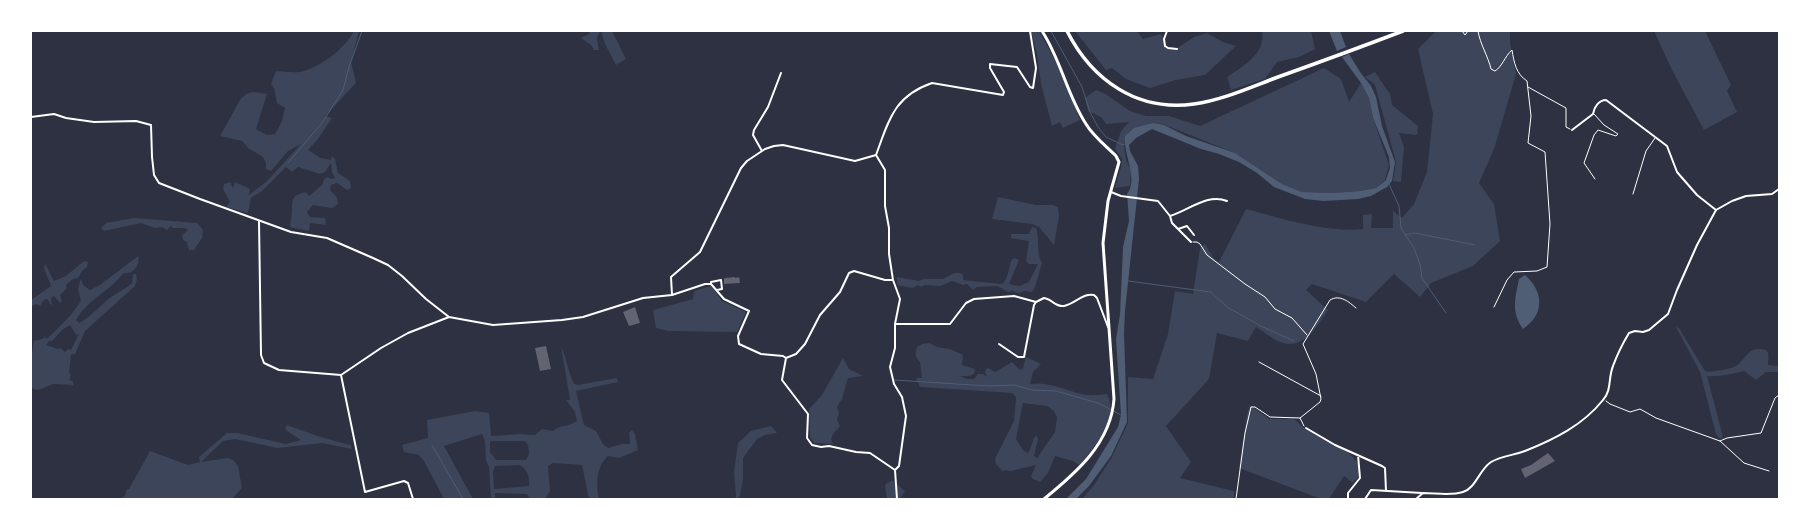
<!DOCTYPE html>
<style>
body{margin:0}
#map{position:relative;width:1810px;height:530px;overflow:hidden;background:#2d3142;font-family:Commissioner,sans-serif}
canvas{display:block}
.frame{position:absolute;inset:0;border:32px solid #fff;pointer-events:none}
</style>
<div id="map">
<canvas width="1810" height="530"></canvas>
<div class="frame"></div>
</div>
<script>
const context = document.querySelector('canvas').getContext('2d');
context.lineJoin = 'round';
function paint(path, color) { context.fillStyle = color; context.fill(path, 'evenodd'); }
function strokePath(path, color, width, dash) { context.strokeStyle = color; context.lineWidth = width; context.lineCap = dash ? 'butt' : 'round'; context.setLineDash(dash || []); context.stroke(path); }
paint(new Path2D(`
 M354,31H359L351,62L356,83L325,116L332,118L318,139L308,150L321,158L331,160L332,156L335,159L338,173L350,181L351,188L347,190L337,183L331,185L330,190L337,197L338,204L332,208L313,205L307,212L310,217L325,218L326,225L310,223L309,231L290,227C290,222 292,216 292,210C292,198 293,195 306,192L309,196L322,185L324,179L328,177L331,179L335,178L332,172L331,163L325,172L320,174L298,167L292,172L286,167L262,191L251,198L248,213L226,207L230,202L223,189L224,184L230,182L233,188L235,182L250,189L249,195L266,182L301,144L288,151L271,171L266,169V163L263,157L248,148L242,141L220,136L240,100C248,90 256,92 267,94L256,129L267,135L275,134L282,121L285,108L277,103L274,88L271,84L276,71C284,71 296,74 304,71C323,65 345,48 354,31Z
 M590,31H600L597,38L599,50H594L591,45L581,38L589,34Z
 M601,31H612L626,59L616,65L605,44Z
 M1031,31H1039L1060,69L1080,120L1063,128L1060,122L1052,126L1041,84L1037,54Z
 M1075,31H1137L1143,39L1161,34L1167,49H1176L1194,37L1207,33L1223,42L1236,46L1205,75L1176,80L1150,88L1126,79L1112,68L1106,70Z
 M1262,31H1311L1315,49L1299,57L1277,62L1265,79L1231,90L1227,77C1243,66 1266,54 1262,31Z
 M1436,31H1510V43L1516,74L1494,149L1479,183L1494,204L1500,241L1473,266L1431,283L1420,297L1394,274L1366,302L1312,284L1306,290L1328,310C1317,326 1304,351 1280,342C1272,339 1263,331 1256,327L1248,341L1217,333L1209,379L1166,426L1191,462L1180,478L1234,491V499H1082L1094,485L1112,457L1128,423V377L1153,379L1168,334L1175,291L1193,294L1200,248L1205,244L1214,259L1219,262L1246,209C1280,218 1327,233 1363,229V215L1372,214L1371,228H1393V211L1402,218L1414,204L1427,172L1433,114L1418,49Z
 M1654,31H1705L1731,85L1727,91L1737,112L1704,130L1672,70Z
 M1324,68L1341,79L1349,102L1361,83L1369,98L1373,118L1389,165L1385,180L1376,188L1360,191L1333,193L1302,192L1282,184L1235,153L1165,125L1153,123L1126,136L1124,146L1126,160L1131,170L1130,186L1115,188L1121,167L1122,159L1115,149L1121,131L1129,122L1106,124L1101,117L1088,111L1085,98L1096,90L1104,93L1130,111L1146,116H1169L1200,126Z
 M1375,72L1390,94L1392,105L1418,126L1417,135L1399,133L1404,147L1401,182L1393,181L1396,162L1375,85L1365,77Z
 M998,197L1036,205H1053L1058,207L1059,216L1054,245L1039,227L1032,224L992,219Z
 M134,218L197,223L203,230L202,238L194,250H189L187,242L183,240L182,235L188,230L185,228H173L171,226L167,230L162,227L155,228L141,223L104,231L101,228L106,223Z
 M1032,227L1036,228C1040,240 1036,253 1042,263L1035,287L1032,292L1024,291C1020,294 1017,293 1013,291L1008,292L997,286L977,287L973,290L967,284L963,285L952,281L940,286L925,285L921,287L918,285L913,288L897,285V277L919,281L924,279H943L954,273H960L963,275V280L1002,284C1009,279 1008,267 1012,259L1015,258L1019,260L1009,284L1019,286L1029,282L1038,264H1029L1026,261L1029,241L1011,238V234H1029Z
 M138,256C141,265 132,275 124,273C119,278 115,283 110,287C97,297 84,306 76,320L79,323C90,317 97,309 106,301C114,294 124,290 132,283L133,274H136L137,279L135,286L85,331L75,354L71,355L69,372L71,375L69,380L73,381V385L53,384L38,390L31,388V359L34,341L42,339L45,337L47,339L70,316L81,301L78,289L81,278L83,285L90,290L100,285ZM70,325L76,335L79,334L71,350L68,349L65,352L60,348L58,349L46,345L49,341H52L62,330Z
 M84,261L88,262L87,267L82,271L78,278L73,279L66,285L67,288L60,295L62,301L60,303L54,296L51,298L52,306L47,299L44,300L40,306L36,304L31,307V300L51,286L44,268L45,264L54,281L66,276Z
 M711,286L722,301L746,312L737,332L668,331L656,328L653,310L693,299L694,291Z
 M1676,327L1679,328L1705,371C1710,373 1730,369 1736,366C1746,359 1747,348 1761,349C1764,349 1767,350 1768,353C1769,356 1768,362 1768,365L1779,366V372H1766L1756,380L1744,371C1732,374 1719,377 1707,376L1723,437L1720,439L1716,434L1700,372Z
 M929,343L937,347L950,349L963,355L962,365L975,369L974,374L969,376H960L967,379H974L978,374H983L987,377L985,372L986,369L988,368L995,372L1012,362L1020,370L1023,368L1026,357L1041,364L1033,372L1030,384C1047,381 1066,390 1082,394C1090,396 1099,395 1107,394C1120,418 1094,448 1079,465L1073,461L1055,456L1048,473L1040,482L1033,479L1031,476L1036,465L1011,471L1005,470L1002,471L996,464L995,459L1014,421L1016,397L1012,393L920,387L916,378H922L920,362C915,357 915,354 917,347L922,344ZM1023,403L1047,406L1054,411L1057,418L1055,432L1037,458L1034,456L1038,439L1036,435C1032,441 1032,446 1028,453L1023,450L1016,439Z
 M561,346C567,359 568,372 574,384L578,385L617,378L618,382L576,391L584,425L596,431L603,444L608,448L622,444H630L629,433L632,430L635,434L638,450L619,458L608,456C596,467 596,484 599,499H589L582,465L553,463L548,466L550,491L545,499H530L527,494L495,493V499H491L489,467L486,460L485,441L482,434L444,446L473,499H444L424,461L419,455L404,452L402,445L428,438L427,420L475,411L489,413L491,436L521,434L535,435L542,429L553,431C561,424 569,427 577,421L575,412L566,400H570ZM490,441H525L528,445L529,454L526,460H496L490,452ZM520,465C527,470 530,476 529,486L494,489L493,472L495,466Z
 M843,358L849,369L863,376L848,378L842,399L837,407L839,413L837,420L840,426L833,434L831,439L833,444L814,443L810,437L809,409L822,395Z
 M1250,405L1269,419H1294L1304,428L1349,453L1358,463L1359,476L1353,483L1344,476L1329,499H1321L1239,468L1247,414Z
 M287,425C308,433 329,440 351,445L352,449L322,443L278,448L235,439L223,441L201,462L228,458L233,460L238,466L242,488L232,499H119L125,496L127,489H129L150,451L188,465L200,462L199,457L227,433H237L286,444L301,440L287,431L285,428Z
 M771,426L777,433L765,435L757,439L743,458V480L739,499H735L736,496L734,472L738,443L751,431Z
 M892,480L905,491L900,499H887L885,485Z`), '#3c4559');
paint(new Path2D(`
 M1329,31H1340L1346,47L1337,51Z
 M1349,54L1360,72L1371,86L1376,97L1382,126L1395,162L1392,181L1387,187L1371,196L1358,199L1323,201L1305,199L1274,187L1257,173L1239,162L1219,154L1201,149L1152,129L1136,138L1129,145L1130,151L1138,166L1139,179L1125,311L1124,333L1127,422L1111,456L1089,486L1076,499H1066L1086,479L1118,427L1121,415L1116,339L1120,314L1123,247L1129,221L1127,194C1139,179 1123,155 1125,136L1134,128L1153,123L1164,125L1186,136L1235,153L1282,184L1302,192L1333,193L1360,191L1376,188L1386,180L1390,168L1389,157L1373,118L1369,98L1361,83L1342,57Z
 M1525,275C1544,292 1545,314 1523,329C1511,312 1515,298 1519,279Z`), '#4f5d75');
strokePath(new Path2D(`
 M1051,31L1082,87L1090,112L1098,127L1106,137L1123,145L1125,144
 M288,163L322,123L343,90L349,67L362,31
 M1389,184L1399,206L1401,228L1414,248L1420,264L1422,278L1446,313
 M1405,235L1415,233L1475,245
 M1128,281L1211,292L1227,307L1261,326L1294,341
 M894,380L989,386L1014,385L1032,390L1056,391L1098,403L1121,415
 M432,445L463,499`), '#4f5d75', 1);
paint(new Path2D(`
 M735,277V278L739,277L740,283L724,284V279L725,278Z
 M635,307L640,323L629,326L623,312Z
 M546,346L551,369L540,371L535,348Z
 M1548,453L1555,461L1525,478L1521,469L1531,465Z`), '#626471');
strokePath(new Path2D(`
 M1462,31L1465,35L1468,31
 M1478,31C1480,44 1488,56 1491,69L1495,71C1502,67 1505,56 1512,50C1514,62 1516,74 1527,81L1531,116L1528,143L1545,152L1550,224L1547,267L1537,271L1514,272L1507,280L1494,307
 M1528,87L1566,108V127L1570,129
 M1193,242H1197L1200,244L1207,255L1245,284L1265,297L1275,309L1292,318L1307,335
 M1259,362L1321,396
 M1606,401L1610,404L1630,412L1640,409L1656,418L1720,441L1744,463L1769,471
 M1304,426L1300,418L1320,402L1321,399L1316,374L1303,344L1330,300C1340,294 1349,302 1356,308
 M1720,441L1727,438L1761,433L1775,398L1779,395
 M1236,499L1245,433L1251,407H1255L1270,417L1300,418`), '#fff', 1);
strokePath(new Path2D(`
 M1594,114L1604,125L1618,134L1616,136L1598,130L1594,135L1584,163L1595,179
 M1633,194L1646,151L1655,138`), '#fff', 1);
strokePath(new Path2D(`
 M1167,31L1164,39L1165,46L1168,48L1177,49
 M31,117L54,114L66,118L94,122L136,121L151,125L152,157L154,175L159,183L200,199L291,232L327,238L373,258L388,265L402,276L426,299L449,317L493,325L562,320L583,317L643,298L672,295L705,284H711V282L721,280L722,289L717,290
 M1572,130L1593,114C1594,107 1599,100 1606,100L1667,146L1677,172L1697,195L1716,210
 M762,151L753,135L754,130L768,107L781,73
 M876,155L885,170V206L889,228V254L893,280L900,299L895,324V348L890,367L894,384L902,397L906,416L899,466L895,470
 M1111,192L1121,196L1158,201L1170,216L1172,223L1191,242
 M1170,216C1188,211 1207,193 1227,201
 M259,221L261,355L264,363L279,370L341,375L381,348L408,333L449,317
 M1178,229L1187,226L1194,235
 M711,284L724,299L749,311L738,336L739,344L761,354L783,356L786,358L782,380L808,414L807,438L812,445L821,447L829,446L856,452L870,453L895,470L897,499
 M672,295L671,277L700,252L741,168L747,161L765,149L774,146L783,145L855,161L876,155C889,120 894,96 932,83L1003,95L1004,92L990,68V64L1017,67L1030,87L1033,88L1036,68L1030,31
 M895,324H950L966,303L974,299L1014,296L1036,302
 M999,344L1018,357H1024L1034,305L1036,302L1044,298C1052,299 1055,307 1064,306C1075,304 1082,293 1094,295L1097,298L1108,327
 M786,358L796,354L805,344L820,315L840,292L849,273L854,271L885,280H893
 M341,375L365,492L404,481L408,483L413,499
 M1306,428L1335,445L1382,466L1385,468L1386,491
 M1348,499V493L1360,478L1358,455
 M1365,499L1371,490L1422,493
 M1416,499L1423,493C1436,493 1451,496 1463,492C1476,488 1479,470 1491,462C1501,456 1515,455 1525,451C1555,439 1583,425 1603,400C1612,390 1608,378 1613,366C1617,355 1623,343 1629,333L1635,331L1643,332L1649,330L1668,314L1677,290L1697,245L1716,210L1732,201L1746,196L1772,194L1779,189`), '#fff', 2);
strokePath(new Path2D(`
 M1042,31C1061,60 1067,95 1086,124C1093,136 1106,146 1116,156L1119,162L1108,201L1103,243L1114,399C1111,443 1076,473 1044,499`), '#fff', 3);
strokePath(new Path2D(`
 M1067,31C1092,80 1137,112 1194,104C1223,100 1251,87 1278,77C1320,62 1361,47 1403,31`), '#fff', 3.5);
</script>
